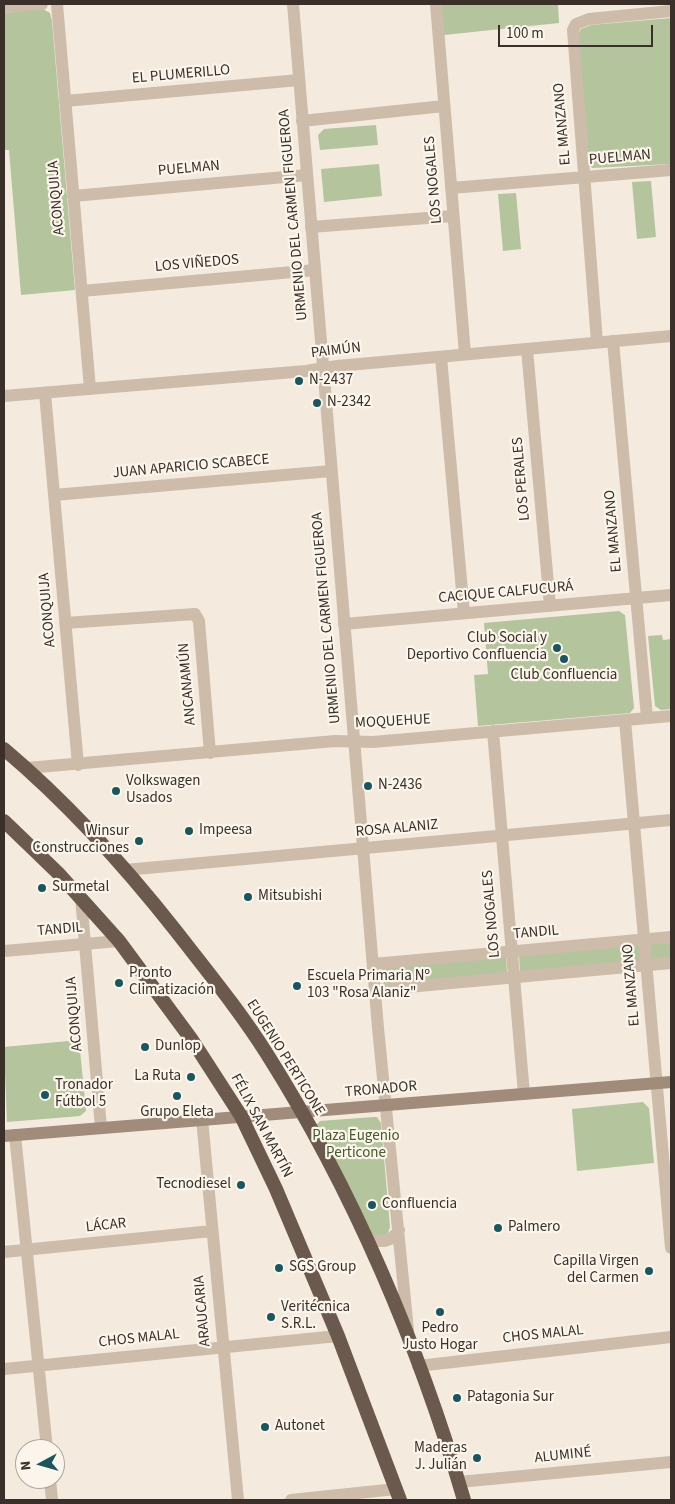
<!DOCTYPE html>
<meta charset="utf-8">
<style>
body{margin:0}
#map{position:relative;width:675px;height:1504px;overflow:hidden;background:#f4ebde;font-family:"Source Sans 3",sans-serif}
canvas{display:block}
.frame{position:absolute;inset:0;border:5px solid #3a3029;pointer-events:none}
.north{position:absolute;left:15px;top:1439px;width:50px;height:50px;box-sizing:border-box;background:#fbf5eb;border:1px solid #aea69d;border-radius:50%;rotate:264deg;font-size:14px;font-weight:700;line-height:20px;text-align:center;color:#3a3029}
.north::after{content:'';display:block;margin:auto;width:18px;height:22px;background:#1c555e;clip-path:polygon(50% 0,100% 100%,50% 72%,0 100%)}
.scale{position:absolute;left:498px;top:25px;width:155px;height:22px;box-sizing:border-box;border:2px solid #3a3029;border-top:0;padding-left:6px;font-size:15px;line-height:18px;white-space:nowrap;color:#3a3029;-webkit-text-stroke:4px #fbf5eb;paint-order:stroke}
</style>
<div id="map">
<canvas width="675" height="1504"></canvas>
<div class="frame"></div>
<div class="north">N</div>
<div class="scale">100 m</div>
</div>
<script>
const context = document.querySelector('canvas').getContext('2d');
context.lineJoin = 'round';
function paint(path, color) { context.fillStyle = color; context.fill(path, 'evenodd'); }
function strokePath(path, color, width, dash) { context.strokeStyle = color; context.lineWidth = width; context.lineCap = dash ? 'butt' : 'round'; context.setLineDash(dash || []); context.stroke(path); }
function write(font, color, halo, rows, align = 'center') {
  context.font = font + ' "Source Sans 3",sans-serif'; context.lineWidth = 4.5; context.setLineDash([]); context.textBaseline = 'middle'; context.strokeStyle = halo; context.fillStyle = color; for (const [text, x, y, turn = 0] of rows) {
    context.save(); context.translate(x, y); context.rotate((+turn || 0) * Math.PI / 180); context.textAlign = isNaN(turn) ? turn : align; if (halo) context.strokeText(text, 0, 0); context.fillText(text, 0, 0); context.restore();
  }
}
paint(new Path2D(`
 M441,4H558L559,23L444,35Z
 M43,9L50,13L52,21L75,290L21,295L9,150H4V13Z
 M671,18V164L592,168L589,162L578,34L581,29L591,25Z
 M376,125L378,145L320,150L318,135L324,129Z
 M379,164L382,196L324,202L321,169Z
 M651,181L656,237L637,239L632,182Z
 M516,193L521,249L503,251L498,194Z
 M619,611L625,615L634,708L630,713L478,726L474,675L488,674L484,623Z
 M662,635L663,640L671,639V709L661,710L655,706L648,636Z
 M671,941V958L651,960L650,943Z
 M639,945L641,961L520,972L519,955Z
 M506,956L507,973L384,984L382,968Z
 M79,1040L86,1111L80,1116L7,1122L4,1047Z
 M643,1102L649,1108L654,1163L577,1171L572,1109Z
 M373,1117H377L381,1123L390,1227L388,1233L381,1237L371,1234L316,1125L320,1121Z`), '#b4c49d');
strokePath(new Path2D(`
 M57,4L90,389
 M436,4L465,354
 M4,7L42,4
 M65,101L299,80
 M302,121L444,106
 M451,188L671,170
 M73,196L307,175
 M311,227L453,216
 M82,291L315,270
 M613,341L647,718
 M597,342L573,30L576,24L589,19L671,11
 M527,349L550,606
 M441,357L464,613
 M45,393L78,765
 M54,495L331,471
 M65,623L195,614L199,621L210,753
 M344,624L671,595
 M625,720L671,1248
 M493,731L524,1094
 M27,768L335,741L373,742L671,716
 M125,870L671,820
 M81,898L101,1128
 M4,951L119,941
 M373,964L671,937
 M375,990L671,963
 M202,1119L238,1500
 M15,1135L47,1449
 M4,1252L212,1231
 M418,1366L671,1337
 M4,1369L338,1336
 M50,1479L52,1500
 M459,1482L671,1462
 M291,1500L396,1489`), '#cdbca9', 12);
strokePath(new Path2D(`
 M293,4L378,1028L408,1330
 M4,396L306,371L337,366L671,336
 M366,1238C379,1243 391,1243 399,1230`), '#cdbca9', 12);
strokePath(new Path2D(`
 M4,1136L671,1082`), '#a18b7a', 12);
strokePath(new Path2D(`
 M4,749C68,803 124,865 176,931C207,971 240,1011 267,1054C353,1190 419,1346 464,1500
 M4,821L58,873L119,941L192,1040L241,1116L276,1189L338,1336L400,1500`), '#6c594d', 14);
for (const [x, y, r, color] of [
 [299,381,5,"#1c555e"],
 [317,403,5,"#1c555e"],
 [557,648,5,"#1c555e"],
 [564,659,5,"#1c555e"],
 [368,786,5,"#1c555e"],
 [116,791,5,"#1c555e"],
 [189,831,5,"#1c555e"],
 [139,841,5,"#1c555e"],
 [42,888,5,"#1c555e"],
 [248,897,5,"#1c555e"],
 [119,983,5,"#1c555e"],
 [297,986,5,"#1c555e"],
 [145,1047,5,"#1c555e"],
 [191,1077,5,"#1c555e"],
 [45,1095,5,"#1c555e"],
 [177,1096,5,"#1c555e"],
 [241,1185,5,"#1c555e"],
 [372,1205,5,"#1c555e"],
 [498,1228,5,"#1c555e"],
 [279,1268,5,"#1c555e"],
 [649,1271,5,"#1c555e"],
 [440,1312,5,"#1c555e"],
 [271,1317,5,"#1c555e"],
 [457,1398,5,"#1c555e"],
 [265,1427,5,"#1c555e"],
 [477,1458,5,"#1c555e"]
]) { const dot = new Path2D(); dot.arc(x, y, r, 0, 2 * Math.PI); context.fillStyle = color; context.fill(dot); strokePath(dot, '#fbf5eb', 2); }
write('15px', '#3a3029', '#fbf5eb', [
 ["EL PLUMERILLO",181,75,-5],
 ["EL MANZANO",563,124,-95],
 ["PUELMAN",620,158,-5],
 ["PUELMAN",189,169,-5],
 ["LOS NOGALES",434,180,-95],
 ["ACONQUIJA",57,198,-95],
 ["URMENIO DEL CARMEN FIGUEROA",294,215,-95],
 ["LOS VIÑEDOS",197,264,-5],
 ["PAIMÚN",336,351,-7],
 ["JUAN APARICIO SCABECE",191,467,-5],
 ["LOS PERALES",522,479,-95],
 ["EL MANZANO",614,531,-95],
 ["CACIQUE CALFUCURÁ",506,593,-5],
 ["ACONQUIJA",48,610,-95],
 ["URMENIO DEL CARMEN FIGUEROA",327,618,-95],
 ["ANCANAMÚN",188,684,-95],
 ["MOQUEHUE",393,722,-3],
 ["ROSA ALANIZ",397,829,-5],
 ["LOS NOGALES",492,914,-95],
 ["TANDIL",60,930,-5],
 ["TANDIL",536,933,-5],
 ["EL MANZANO",632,985,-95],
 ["ACONQUIJA",75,1014,-95],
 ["EUGENIO PERTICONE",285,1058,58],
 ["TRONADOR",381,1090,-5],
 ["FÉLIX SAN MARTÍN",261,1126,62],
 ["LÁCAR",106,1226,-6],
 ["ARAUCARIA",203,1311,-95],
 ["CHOS MALAL",543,1335,-6],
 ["CHOS MALAL",139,1339,-6],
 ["ALUMINÉ",563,1456,-6]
]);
write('15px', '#3a3029', '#fbf5eb', [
 ["N-2437",309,381],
 ["N-2342",327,403],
 ["Club Social y",547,639,"right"],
 ["Deportivo Confluencia",547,656,"right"],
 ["Club Confluencia",564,676,"center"],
 ["Volkswagen",126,782],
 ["Usados",126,799],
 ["N-2436",378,786],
 ["Impeesa",199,831],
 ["Winsur",129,832,"right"],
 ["Construcciones",129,849,"right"],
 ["Surmetal",52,888],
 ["Mitsubishi",258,897],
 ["Pronto",129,974],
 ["Climatización",129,991],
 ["Escuela Primaria Nº",307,977],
 ["103 \"Rosa Alaniz\"",307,994],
 ["Dunlop",155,1047],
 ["La Ruta",181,1077,"right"],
 ["Tronador",55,1086],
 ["Fútbol 5",55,1103],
 ["Grupo Eleta",177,1113,"center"],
 ["Tecnodiesel",231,1185,"right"],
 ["Confluencia",382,1205],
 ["Palmero",508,1228],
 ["Capilla Virgen",639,1262,"right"],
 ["del Carmen",639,1279,"right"],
 ["SGS Group",289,1268],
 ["Veritécnica",281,1308],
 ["S.R.L.",281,1325],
 ["Pedro",440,1329,"center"],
 ["Justo Hogar",440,1346,"center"],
 ["Patagonia Sur",467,1398],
 ["Autonet",275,1427],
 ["Maderas",467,1449,"right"],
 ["J. Julián",467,1466,"right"]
], 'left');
write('15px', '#465a2c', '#fbf5eb', [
 ["Plaza Eugenio",356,1137],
 ["Perticone",356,1154]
]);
</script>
